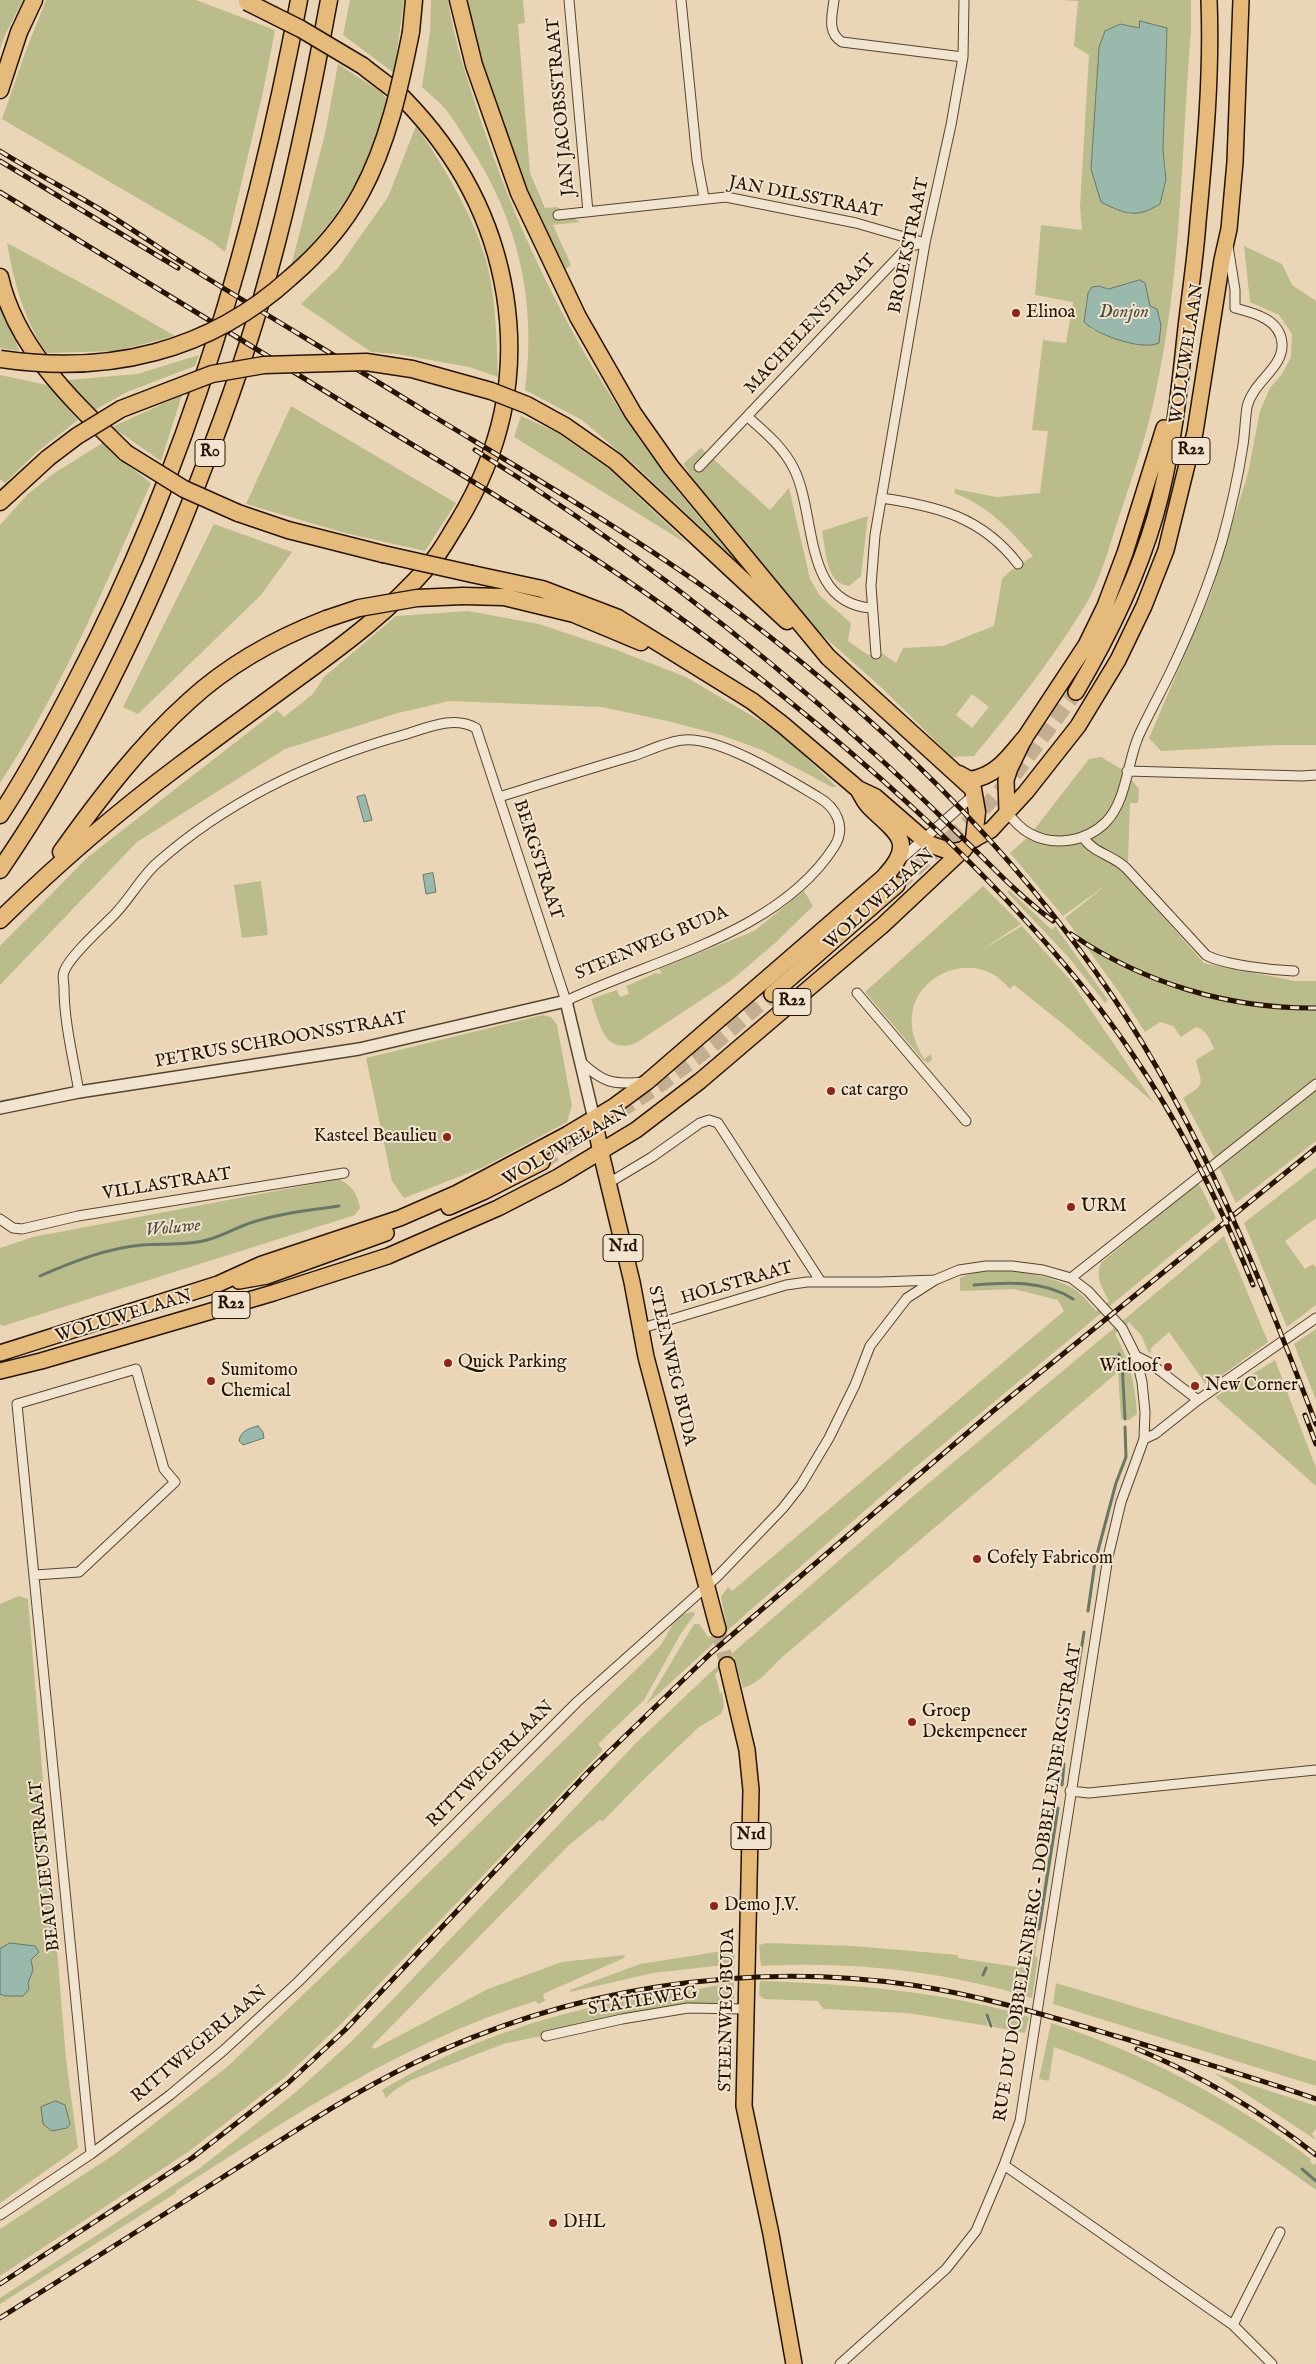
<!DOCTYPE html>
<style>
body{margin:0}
canvas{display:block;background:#ead5b6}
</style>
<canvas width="1316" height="2364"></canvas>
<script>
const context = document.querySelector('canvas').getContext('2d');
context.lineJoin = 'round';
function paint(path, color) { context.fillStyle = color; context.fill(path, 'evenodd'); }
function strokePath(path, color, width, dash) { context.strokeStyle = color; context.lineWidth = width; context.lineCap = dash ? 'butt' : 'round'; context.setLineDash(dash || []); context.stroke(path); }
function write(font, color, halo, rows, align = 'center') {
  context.font = font + ' "IM FELL English",serif'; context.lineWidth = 4; context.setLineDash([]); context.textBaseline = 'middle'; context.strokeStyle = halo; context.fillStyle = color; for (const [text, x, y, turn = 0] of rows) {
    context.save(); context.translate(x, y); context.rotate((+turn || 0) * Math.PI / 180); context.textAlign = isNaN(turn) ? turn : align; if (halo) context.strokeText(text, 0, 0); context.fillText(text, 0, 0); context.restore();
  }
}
paint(new Path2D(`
 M0,0H23L5,35L0,49Z
 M46,0H196L275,30L263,92L225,252L211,241L2,119L25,53Z
 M350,0H404L394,73L343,35Z
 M431,0H448C454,42 469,84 482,124C538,292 623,437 743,567L637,467L582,420L525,390C537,299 518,220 468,143C461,132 455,121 447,111C440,102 430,95 422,87L430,32Z
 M465,0H523L525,23L518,24L530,173L545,208L557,207L580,222L553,225L571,265L563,271L511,152L468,17Z
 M1061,0H1191V30C1181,151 1182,275 1155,395C1147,435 1133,475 1120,514C1109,546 1101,581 1083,609C1051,661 1013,709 974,756L952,757L883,689L820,633L762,570L722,521L683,464L701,448L770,510L789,488L810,579L820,596L851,623L848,641L868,655L880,652L896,663L903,648L943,646L994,626L1002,579L1010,571L1033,556C1008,528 990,507 954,493L955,489L997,497L1040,493L1048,431L1032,430L1043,340L1066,343L1073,302L1035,295L1041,225L1082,230L1080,207L1089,55L1074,46L1078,1ZM1119,24L1139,28H1167L1163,150L1166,168L1160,204L1130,214L1101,202L1091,168L1099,46L1105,31ZM1140,280L1145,283L1150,306L1131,343L1091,329C1086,313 1082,302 1092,287L1099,286L1108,289ZM972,694L989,707L972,728L956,715Z
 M338,64L381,92L387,99C382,117 378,137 370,154C353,196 322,235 291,266L325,134Z
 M416,126C446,169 482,229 491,282C496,313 497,345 498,377L469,367L397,354L371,352L301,304L338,268L388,197Z
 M7,243L111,299L175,336L116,351L47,353C24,321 14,282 7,243Z
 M1244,246L1282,264L1292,285L1316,301V745H1275L1161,751L1149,738L1211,594L1248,473L1260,411L1270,388L1282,374L1291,357L1292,334L1279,315L1250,302Z
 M0,297L19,351L0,348Z
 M199,355L195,366L127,392L93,411L67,380L137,374Z
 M0,375L47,385L78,420L37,452L5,483L0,479Z
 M182,395L161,461L112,427Z
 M291,406L456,503L425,551L345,533L246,504Z
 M521,416L556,432L608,468L689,545L514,437Z
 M104,442L126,464L151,483C105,585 62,689 0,783V525L28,494L53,474Z
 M868,516L861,576L849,586C825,583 826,550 822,531Z
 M214,524L292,552L261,595L138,714L123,707Z
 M468,611L539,624L614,649L686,677L779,732L837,787H832L762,750L721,735L667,721L602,707L449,701L398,713L285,749L137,842L0,985V946L88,857L277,710L284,717L313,694L324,677L396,616Z
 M1101,757L1123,770L1139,789L1138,803H1130L1128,862L1124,873L1204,963L1295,981H1316V1079L1215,1159L1183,1098C1209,1082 1200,1084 1196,1060L1214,1049C1210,1040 1206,1029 1196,1027L1181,1037L1173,1026L1160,1022L1145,1032L1119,992L1065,918L1109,883L1063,916L1010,853L1030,835L1089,759Z
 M261,881L268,935L242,938L234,885Z
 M983,886L1021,924L978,952L1022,926L1071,981L1154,1103L1068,1028L1014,985L1010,989C1003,982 997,975 988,972C956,958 916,980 912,1015C910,1031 916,1045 924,1059L931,1054L932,1060L928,1063L923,1060L865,992Z
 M1009,890L1052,930L1055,926L1108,1000L1105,1003L1070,959L1007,892Z
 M804,891L813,906L775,943L733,979L636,1043C603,1055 600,1023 591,999L617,990L620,997L629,994L626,986L656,973L662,974L659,969L754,931Z
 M543,1015L551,1017L557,1025L572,1106L567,1122L484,1167L404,1198L392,1181L366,1058Z
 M1316,1088V1141L1236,1203L1219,1167Z
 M1316,1167V1218L1285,1241L1305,1269L1313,1264L1316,1268V1305L1287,1327L1244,1223Z
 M339,1179C353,1187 357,1193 360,1208L355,1215L3,1326L0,1324V1248L33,1237Z
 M1198,1182L1216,1218L906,1475L748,1612L646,1705L694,1624H699L709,1638L726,1622L721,1597L728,1587L732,1591L1064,1311L1058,1300L1014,1289L960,1291V1278C988,1264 1049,1273 1074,1289C1083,1295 1089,1303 1096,1311L1109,1301C1102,1287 1094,1276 1102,1262Z
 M1224,1236L1268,1342L1207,1386L1169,1332L1150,1349L1152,1351L1149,1353L1141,1335L1129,1322L1115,1334C1130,1360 1135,1385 1137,1414L1129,1420L1121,1419L1118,1372L781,1658C769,1669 760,1683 743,1688L734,1657L715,1674L720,1693L718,1695L722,1692L724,1706L721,1714L699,1727L642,1781L603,1821L600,1820L569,1845L372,2046L374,2049L488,1989L562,1962L625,1955L624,1958L543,1994L545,2001L538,2004L536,2001C404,2041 291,2117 176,2191V2193L0,2304V2298L200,2168L296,2092L353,2040L399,1993L637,1742L713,1670L918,1492Z
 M1316,1329V1400L1294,1344Z
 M1275,1360L1316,1468V1486L1215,1397Z
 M19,1596L28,1599L66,2059L78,2148L0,2203V1604Z
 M693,1612L695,1614L680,1635L644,1700L598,1744L603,1750L340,2025L284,2078L188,2152L0,2276V2229L115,2154L227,2067L352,1948L661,1645C670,1632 674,1613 693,1612Z
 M1055,1808H1057L1035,1956L1038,1957L1032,1998C944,1971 852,1961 761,1966L759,1945L767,1943L854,1946L958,1955V1958L1031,1969Z
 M735,1949L734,1968H723V1966H715L653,1973L570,1992V1990L640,1964Z
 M760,1981C851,1984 942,1991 1029,2017L1025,2033L994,2027L989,2016L985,2015L988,2026L908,2013L823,2009L818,2001L764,1999L759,1995Z
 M734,1982V1998L727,2003L695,2004L503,2044L411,2080L395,2090L386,2098L382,2090C455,2046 538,2017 621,2001C658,1994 696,1991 734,1982Z
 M1056,1983L1316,2061V2086L1053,2004Z
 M1051,2023C1145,2053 1232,2100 1311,2159L1310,2162L1314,2165L1316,2163V2190C1232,2128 1153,2082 1054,2047L1049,2081L1039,2079Z
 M1214,2073L1316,2106V2129L1312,2134L1316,2140Z`), '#bbbc8b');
const water = new Path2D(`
 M1140,21L1167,28L1163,150L1166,179L1160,204C1136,219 1125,214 1101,202L1091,169L1099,47L1105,31L1120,24L1139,28Z
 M1140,280L1145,283L1150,306L1157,309L1161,325L1159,343C1142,351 1097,335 1084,322L1088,293L1092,287L1099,286L1108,289Z
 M365,795L372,820L364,822L357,797Z
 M433,873L436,892L426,894L423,875Z
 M258,1426L263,1432L264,1438L243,1445L239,1441C240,1431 250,1428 258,1426Z
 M10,1943L35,1946L39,1952L31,1960L33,1970L28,1983L29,1989L23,1996H5L0,1994V1949Z
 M56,2101L65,2105L70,2124L67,2128L52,2131L43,2124L41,2107Z`);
paint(water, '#98b9ab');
strokePath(water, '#6a7767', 1);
strokePath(new Path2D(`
 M40,1276C72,1262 107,1248 142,1245C164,1243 185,1246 207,1240C223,1236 237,1227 253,1222C281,1213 310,1210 339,1206
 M974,1285C1006,1282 1044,1280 1073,1299
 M1119,1354L1122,1362L1125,1419
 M1088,1611L1095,1562L1116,1483L1126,1457L1125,1427
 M1076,1683L1084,1632
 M1062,1785L1064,1764
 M1039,1929L1058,1808
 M983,1975L986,1968
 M987,2015L991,2026
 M1302,2169L1316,2181`), '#6a7767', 3);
strokePath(new Path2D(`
 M897,885L980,812L1013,777L1076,692
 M718,1629L727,1665`), '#c3ae92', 15, [15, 8]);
strokePath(new Path2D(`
 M542,1162L663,1083L712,1046L772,994`), '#c3ae92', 15, [15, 8]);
const minor = new Path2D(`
 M569,0L588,212
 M681,0L697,160L704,198
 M834,0C832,16 827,33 842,42L963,57
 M558,215L726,197L856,223L925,243
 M748,417C765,432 784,448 794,469C817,515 802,604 872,608
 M699,467L899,256L908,247L924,243
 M881,498C937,506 982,517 1018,564
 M876,654L871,586L875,535L925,243L951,125L963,57L964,0
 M1127,771L1302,776L1316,775
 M1007,812C1013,820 1020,828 1029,833C1053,847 1086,842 1106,822C1127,800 1127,762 1139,735C1149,713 1161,692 1171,671C1191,629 1209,585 1222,541C1231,509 1238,477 1243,445C1245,432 1245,420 1247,407C1253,381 1284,368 1282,343C1280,319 1254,313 1235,308V290L1228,246
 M1083,837C1093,853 1113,855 1126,868L1206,955C1224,965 1272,970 1294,971
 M901,859L975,794
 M857,993L966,1121
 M580,1061C603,1083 613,1085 644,1082
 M79,1092C73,1057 64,1022 64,987C64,983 62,976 64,972C68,958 100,929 111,918C128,902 141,877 157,863C228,800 314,760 403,735C427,728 453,715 476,728L566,1001C653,959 778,934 834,847C847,827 836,807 818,797C786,778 721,737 684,740C667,741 649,751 633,756C588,769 544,783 499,797
 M607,1184L652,1157L700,1123L709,1120L718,1123L821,1282
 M0,1219L13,1228L22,1229L78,1216L344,1173
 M1071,1278L1316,1084
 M639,1329L786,1285L807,1282H880L935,1280
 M1136,1356L1150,1363L1198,1400
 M1144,1439L1155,1434L1198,1400L1316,1318
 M35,1575L79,1572L175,1482L164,1469L136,1369L17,1404L91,2154
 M1070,1791L1089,1793L1316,1770
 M546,2036L622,2019L688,2008L745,2009
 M1004,2165L1233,2325L1272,2364
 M0,2215L91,2154L170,2095L224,2050L298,1982L577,1702L717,1577L783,1508L801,1485L829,1438L855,1385L870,1346L907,1298L935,1280L959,1270L986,1266H1012L1043,1270L1071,1278L1088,1291L1122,1328L1136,1356L1142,1382L1145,1412L1144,1439L1121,1502L1108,1557L1020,2121L1004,2165L976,2231L946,2269L840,2364
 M1233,2325L1280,2232`);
const tertiary = new Path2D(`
 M0,1108L79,1092L359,1049L566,1001L594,1119`);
const primary = new Path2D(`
 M1076,692C1109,636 1137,579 1155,517C1171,461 1178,403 1184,346C1188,305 1195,264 1198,222C1205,149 1212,74 1209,0
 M1007,812L1006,780L1010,768L1024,739L1086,645L1105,606L1125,553L1164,428
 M974,839L991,830L1026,792L1078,726L1118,660L1144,606L1166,550L1195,432L1222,260L1229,229L1235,162L1241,0
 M601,1153L632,1282L646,1357L718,1629
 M727,1665L747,1750L751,1790L744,2106L771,2234L794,2364`);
const trunk = new Path2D(`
 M772,994L897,885
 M594,1119L601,1153
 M449,1207L483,1192L542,1162
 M239,1281L267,1276L386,1233
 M0,1353L218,1284L262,1264L400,1218L457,1193L568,1134L613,1107L647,1082L886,875
 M0,1371L41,1361L273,1293L388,1256L498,1208L558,1177L636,1130L700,1081L883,925L966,847`);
const motorway = new Path2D(`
 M458,0L474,65L519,193L578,317L633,413L671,467L828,657L973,789L977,812L974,839
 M411,32L414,0
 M0,90L19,32L34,0
 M0,277C16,349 75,403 126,453
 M565,426L615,461L787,621
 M0,502L48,458
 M238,513L288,530L383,554
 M472,574L542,589L618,618L752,701L783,725L858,789L875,797L929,844L952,852L963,850
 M463,596L504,597L574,614L641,642
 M959,774L970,780C996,776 1008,758 1024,739
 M858,789C862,795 864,801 869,806C893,831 918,840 886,875
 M0,815C29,771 54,724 78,677C188,465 255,235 299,0
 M61,852C99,799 140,745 189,701C228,665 277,638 326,619
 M0,870C84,747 149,612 202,472C227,408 250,343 268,276C293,185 312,93 329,0
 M0,920C57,864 116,813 180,765C219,736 258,707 298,678C345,644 392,609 430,564C441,552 449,536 458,522C501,451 518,378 505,295C493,220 457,153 403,98C391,86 376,77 363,66`);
strokePath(minor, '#57442e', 11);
strokePath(tertiary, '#57442e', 14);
strokePath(primary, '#261400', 18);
strokePath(trunk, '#261400', 18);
strokePath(motorway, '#261400', 19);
strokePath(minor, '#f1e4d0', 9);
strokePath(tertiary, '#f1e4d0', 11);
strokePath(primary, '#e5ba7b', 15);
strokePath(trunk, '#e5ba7b', 15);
strokePath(motorway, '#e5ba7b', 16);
const rail = new Path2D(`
 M0,151C32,171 66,189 98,208C128,226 156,246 186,265C266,315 348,363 428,413C522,470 618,526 708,590C863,703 1006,838 1113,997C1202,1129 1259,1276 1316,1424
 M0,161L178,268
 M0,192C128,271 257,349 385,428C487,490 589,551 686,622C775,687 861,758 941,834C1010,901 1077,972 1131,1052C1181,1125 1220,1203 1253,1285
 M475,450C615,537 746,637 868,748C907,782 943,819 980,855C1003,878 1026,901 1053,921
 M1071,934C1143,983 1229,1009 1316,1008
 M1305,1415L1316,1444
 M1137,2049C1200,2075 1262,2112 1316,2155
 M0,2284L192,2158L288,2083L345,2030L589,1771L711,1653L993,1411L1316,1148
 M0,2318C74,2271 149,2224 223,2177C285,2138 346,2096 412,2064C566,1989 743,1960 912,1985C985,1996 1055,2018 1126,2039C1189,2059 1253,2077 1316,2099`);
strokePath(rail, '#261400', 5);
strokePath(rail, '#f1e4d0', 3, [9]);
const motorwayBridge = new Path2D(`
 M247,2L301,29L363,66
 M0,359C108,375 209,352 291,277C319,253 343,226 361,193C388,143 400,87 411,32
 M126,453L184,489L238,513
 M48,458L77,436L121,409L212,374L264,365L366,362L412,369L491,391L527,405L565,426
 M383,554L472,574
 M326,619L359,608L417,598L463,596`);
strokePath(motorwayBridge, '#261400', 19, []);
strokePath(motorwayBridge, '#e5ba7b', 16);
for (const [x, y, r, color] of [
 [1016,313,5,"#8f2418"],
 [831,1091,5,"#8f2418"],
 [447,1137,5,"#8f2418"],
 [1071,1207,5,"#8f2418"],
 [448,1363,5,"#8f2418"],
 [1168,1367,5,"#8f2418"],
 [211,1381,5,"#8f2418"],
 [1195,1386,5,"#8f2418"],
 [977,1559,5,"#8f2418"],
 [912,1722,5,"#8f2418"],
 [714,1906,5,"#8f2418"],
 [553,2223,5,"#8f2418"]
]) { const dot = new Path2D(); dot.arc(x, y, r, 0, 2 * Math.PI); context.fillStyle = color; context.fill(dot); strokePath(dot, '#f1e4d0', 2); }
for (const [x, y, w] of [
 [1191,451,38],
 [210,453,30],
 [792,1002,38],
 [623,1248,40],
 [231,1305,38],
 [751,1836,40]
]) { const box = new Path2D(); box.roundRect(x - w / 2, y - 13.5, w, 27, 4); context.fillStyle = '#f1e4d0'; context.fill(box); strokePath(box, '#261400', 1); }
write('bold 16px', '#261400', null, [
 ["R22",1191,451],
 ["R0",210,453],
 ["R22",792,1002],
 ["N1d",623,1248],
 ["R22",231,1305],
 ["N1d",751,1836]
]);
write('18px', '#261400', '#f1e4d0', [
 ["JAN JACOBSSTRAAT",562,107,-95],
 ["JAN DILSSTRAAT",805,198,11],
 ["BROEKSTRAAT",910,246,-78],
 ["MACHELENSTRAAT",811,325,-47],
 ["WOLUWELAAN",1188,354,-81],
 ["BERGSTRAAT",537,860,72],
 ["WOLUWELAAN",880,900,-42],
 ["STEENWEG BUDA",652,944,-23],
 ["PETRUS SCHROONSSTRAAT",281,1041,-10],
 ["WOLUWELAAN",566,1147,-30],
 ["VILLASTRAAT",167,1185,-9],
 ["HOLSTRAAT",737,1284,-16],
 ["WOLUWELAAN",124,1317,-17],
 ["STEENWEG BUDA",671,1366,77],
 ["RITTWEGERLAAN",491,1765,-45],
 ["BEAULIEUSTRAAT",46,1866,-96],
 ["RUE DU DOBBELENBERG - DOBBELENBERGSTRAAT",1039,1883,-81],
 ["STATIEWEG",643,2002,-9],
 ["STEENWEG BUDA",728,2010,-89],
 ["RITTWEGERLAAN",200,2045,-40]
]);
write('18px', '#261400', '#f1e4d0', [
 ["Elinoa",1026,313],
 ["cat cargo",841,1091],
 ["Kasteel Beaulieu",437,1137,"right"],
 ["URM",1081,1207],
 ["Quick Parking",458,1363],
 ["Witloof",1158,1367,"right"],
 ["Sumitomo",221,1371],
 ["Chemical",221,1392],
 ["New Corner",1205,1386],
 ["Cofely Fabricom",987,1559],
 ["Groep",922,1712],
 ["Dekempeneer",922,1733],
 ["Demo J.V.",724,1906],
 ["DHL",563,2223]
], 'left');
write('italic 19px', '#4e4e3c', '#f1e4d0', [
 ["Donjon",1124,313],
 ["Woluwe",173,1229,-6]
]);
</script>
